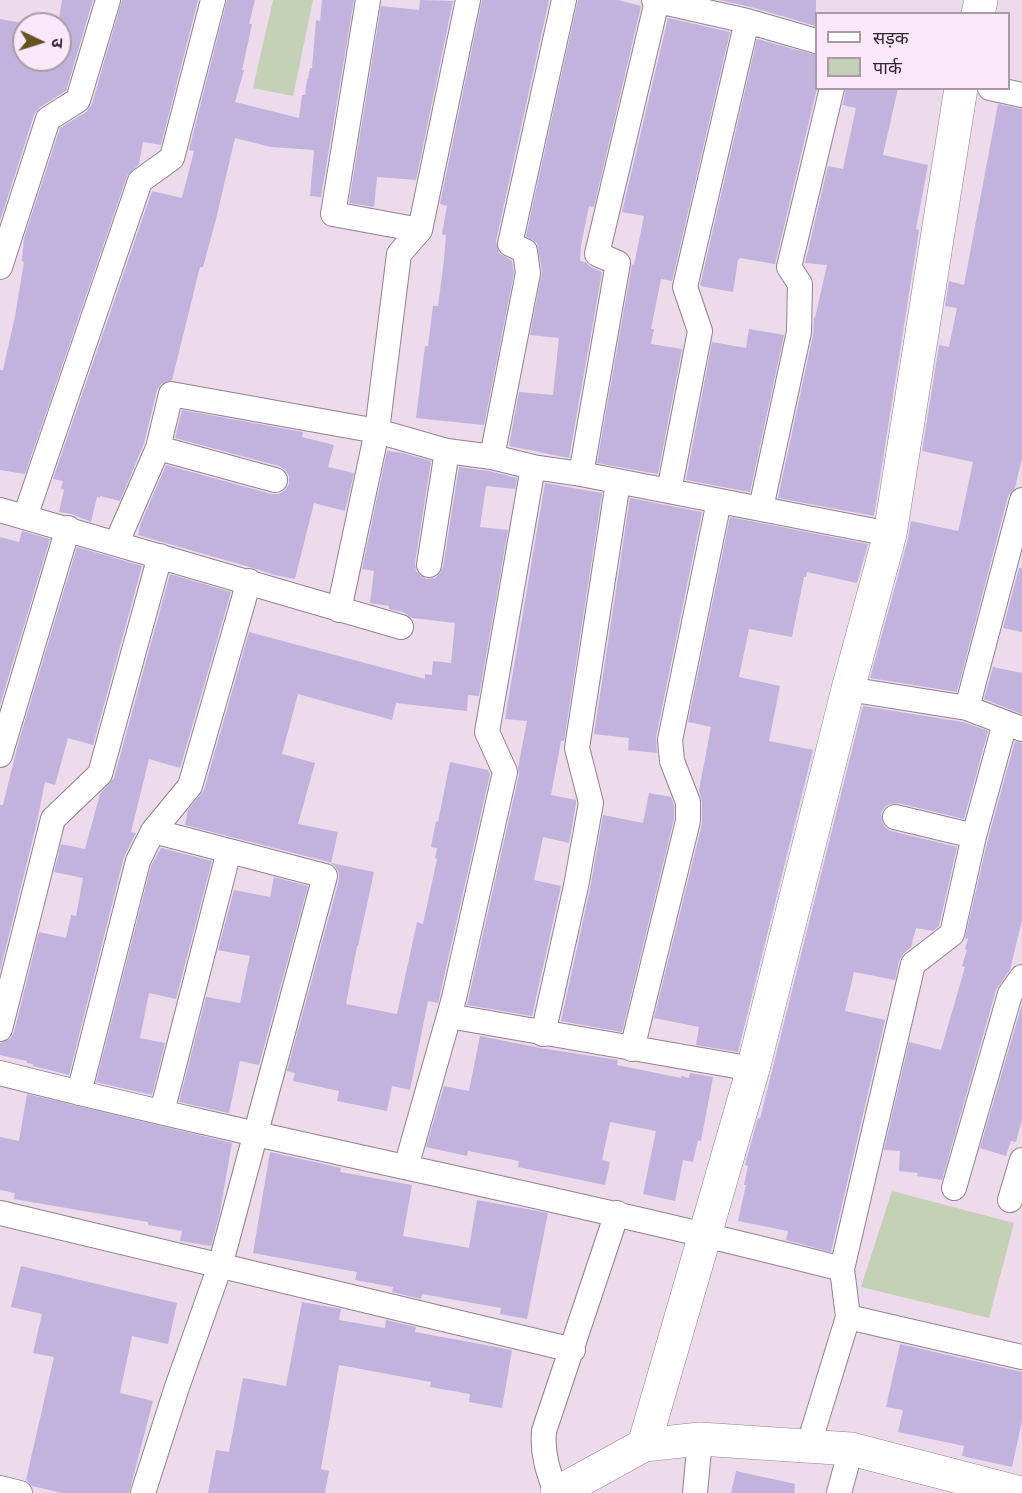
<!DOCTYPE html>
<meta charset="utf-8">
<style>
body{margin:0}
#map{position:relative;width:1022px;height:1493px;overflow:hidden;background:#eddaea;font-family:"Titillium Web","Noto Sans Devanagari",sans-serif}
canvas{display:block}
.legend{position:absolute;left:815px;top:12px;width:195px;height:78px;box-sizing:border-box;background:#fae8f8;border:2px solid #a89ba7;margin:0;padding:8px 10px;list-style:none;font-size:18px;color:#2e272d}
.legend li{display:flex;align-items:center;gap:12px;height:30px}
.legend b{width:30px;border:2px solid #a89ba7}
.north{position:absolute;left:12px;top:12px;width:60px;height:60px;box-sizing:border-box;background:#fae8f8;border:2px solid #a89ba7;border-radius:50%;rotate:94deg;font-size:16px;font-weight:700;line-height:24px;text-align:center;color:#2e272d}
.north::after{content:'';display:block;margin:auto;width:21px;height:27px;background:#645422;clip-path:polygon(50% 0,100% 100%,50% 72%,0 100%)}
</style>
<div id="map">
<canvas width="1022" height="1493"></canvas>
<ul class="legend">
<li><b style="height:8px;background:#fff"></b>सड़क</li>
<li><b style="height:16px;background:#c4d1b6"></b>पार्क</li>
</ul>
<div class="north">उ</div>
</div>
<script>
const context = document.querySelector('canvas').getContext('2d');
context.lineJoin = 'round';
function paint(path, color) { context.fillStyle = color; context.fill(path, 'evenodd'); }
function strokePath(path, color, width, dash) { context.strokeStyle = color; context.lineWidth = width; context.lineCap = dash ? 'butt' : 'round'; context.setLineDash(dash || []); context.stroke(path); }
paint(new Path2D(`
 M273,0H313L293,96L253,88Z
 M892,1191L1014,1223L989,1318L861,1287Z`), '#c4d1b6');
paint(new Path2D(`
 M62,0H93L66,91L40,107L34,115L0,221V19L28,24H24V60H60V24H58Z
 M122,0H198L161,145L143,142L139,164L127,176L25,474L0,470V370H3L15,316L24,262L22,261L24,238L60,128L86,112L92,104Z
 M227,0H255L249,24H252L242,70H244L235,102L299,118L302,95H305L307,79H308L310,68H312L316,20L320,21L322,0H354L321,197L310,196L314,150L271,147L235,138L216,219L203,267H200L172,380L161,384L157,390L144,443L120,501L100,496V498L97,497L91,522L72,514L59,512L64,490L61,489L63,481L53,479L152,191L182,198L194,151L189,150Z
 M420,0L453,1L416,180L377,177L374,207L349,203L381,6L419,10Z
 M482,0H549L496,241L499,253L512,261L514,273L484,425L416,418L425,346H428L433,306H438L444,260L446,235L442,234L447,206L440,204Z
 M578,0H618L641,6L594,207L589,206L581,245L580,261L585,262L591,267L602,272L569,458L509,446L519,392L553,395L559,338L530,335L542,271L537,243L526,236Z
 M719,0H816V26L751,7Z
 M668,18L730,32L672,281L661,279L651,329H654L651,344L682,349L658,474L597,463L632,264L634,265L644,216L622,212Z
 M757,39L816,55L817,88L775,264L740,258L738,260L733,292L700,286Z
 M846,88H898L883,155L928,165L916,229L919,230L874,516L778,498L813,335L814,317L815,318L827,265L805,263L828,166L843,169L856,108L843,105Z
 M998,104L1022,109V458L1015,488L1008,496L957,692L870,678L908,539L911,521L958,531L961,519L973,462L922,451L939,345L949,347L957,308L945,306L949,281L964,285Z
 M749,329L784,335L750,492L686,480L712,342L746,348Z
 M182,410L303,432L302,437L334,445L328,467L354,473L345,511L314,503L295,579L275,575L253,568L138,535L141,523L166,465L271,494H279L285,490L289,484V476L285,470L279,466L175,438Z
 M387,451L403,453L431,461L415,563L416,571L421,576L426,579L435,578L440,573L443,567L459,467L489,471L517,478L515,489L486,486L480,527L508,530L479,696L468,695L467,711L396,703L392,720L298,694L282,754L315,763L298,824L338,832L331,863L374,872L358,946H357L346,1004L397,1014L417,922L423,924L437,859L435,858L437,848L431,847L436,821L438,822L450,762L488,770L490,774L438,1003L428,1001L410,1090L392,1086L387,1111L337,1101L339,1091L293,1081L295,1073L287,1071L339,880V873L335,866L329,862L185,825L188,810L204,790L249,632L425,679V674L432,675L433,661L451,663L455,623L412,618L403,612L389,609V606L370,603L374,571L362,569Z
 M545,483L602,493L564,741H561L551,795L576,800V804L569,843L543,837L534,880L561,886L532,1016L467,1005L519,775L518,768L527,721L505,719Z
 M630,498L702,512L656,737L657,753L628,750L629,738L594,734Z
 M730,517L868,544L857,583L807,572L806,577H804L792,637L749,629L739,677L780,686L769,741L813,750L738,1052L696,1045L699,1027L654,1018L702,824V802L699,790L711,727L688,722Z
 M22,531L50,539L0,705V537L19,542Z
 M77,547L142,566L93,745L68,738L55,785L45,782L36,826L0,971V805H3L18,744Z
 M1019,568H1022V632L1003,628Z
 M170,574L231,592L180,768L149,759L131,832L136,833L124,857L69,1075L33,1066V1064L27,1063V1061L0,1055V1043L10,1039L14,1032L39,932L66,938L71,915L76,916L83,878L54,872L61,844L85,849L100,794L114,778Z
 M993,667L1022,673V714L984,699Z
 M863,706L963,722L988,731L964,819L898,803L890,804L885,807L881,813L882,822L886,828L891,831L957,847L939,926L933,931L916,928L911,947L904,953L899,961L895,980L854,972L845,1011L885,1020L831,1252L786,1240L788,1231L738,1221L746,1185H744L748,1166L745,1165L747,1157L758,1118L760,1119Z
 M1015,741L1022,743V920L1010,970L996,990L942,1180L917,1176L918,1173L899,1171L900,1151L884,1150L909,1042L941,1050L965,967L962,966L967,950L965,949L968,939L965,938L988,839Z
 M649,793L671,797L674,805V819L622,1032L561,1021L590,889L603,815L643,823Z
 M161,848L212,861L176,999L149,993L140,1038L165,1043L152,1095L96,1082L151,866Z
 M274,877L308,886L259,1065L240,1061L229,1113L179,1102L206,997L240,1003L250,956L218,950L234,890L270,897Z
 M1022,1004V1120L1016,1142L1011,1141L1006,1156L980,1148Z
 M480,1036L540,1048L618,1060L617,1065L681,1078V1076L689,1078L690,1073L713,1077L701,1141L698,1140L693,1162L683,1160L675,1201L643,1194L656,1131L610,1122L602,1160L610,1162L605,1185L518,1167L519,1161L468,1151L467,1156L426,1147L444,1086L469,1091Z
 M27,1094L232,1143L220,1212L211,1246L180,1241L182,1231L148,1225V1222L14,1199L15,1193L0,1190V1137L19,1141Z
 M270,1152L341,1168L340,1172L412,1185L403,1236L469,1248L477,1200L548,1213L527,1319L500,1314L501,1308L422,1294L421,1299L392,1292L393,1287L355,1280L357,1272L253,1253Z
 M21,1266L177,1303L168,1344L132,1336L120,1393L153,1401L129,1493H62L32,1486L26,1480L54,1357L33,1353L42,1314L11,1307Z
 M302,1302L341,1309L339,1320L385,1328L386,1320L416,1327L415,1332L512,1350L502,1408L469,1402L470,1394L430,1387L431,1382L339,1365L321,1469L329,1471L325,1493H208L216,1450L229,1452L243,1378L286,1386Z
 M900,1344L1022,1372V1421L1012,1467L962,1456L964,1446L898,1432L903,1410L886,1407Z
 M736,1471L795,1484L794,1493H731Z`), '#c1b3dd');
const street = new Path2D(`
 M368,0L333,214L420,230
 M654,0L747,21L816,41
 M990,88L1022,95
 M0,267L48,119L78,100L108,0
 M158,448L275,480
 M492,457L528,273L525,251L510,244L564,0
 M533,467L487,732L505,772L454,998L449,1016L753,1069
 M581,474L618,263L597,254L657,1
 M669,491L700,331L685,287L747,21
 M761,508L799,332L800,284L789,267L832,88
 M0,510L401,627
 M25,517L140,181L172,158L213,0
 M117,542L158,448L171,394L377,431L447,451L492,457L533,467L581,474L890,534
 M429,565L447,451
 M339,610L377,431L399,254L420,230L468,0
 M848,689L967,708L1022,729
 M967,708L1022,500
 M0,755L68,528
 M895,817L974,836
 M0,1029L53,819L100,774L160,556
 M543,1034L576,886L591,803L577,748L618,482
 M632,1049L688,821V802L672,761L670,740L719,501
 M0,1073C279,1144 563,1197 842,1269
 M79,1093L138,861L153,831L190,786L249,581
 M162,1112L229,851
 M406,1167L449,1016
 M954,1188L1010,994L1022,977
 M1010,1200L1022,1160
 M0,1213L573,1350
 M848,1317L1022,1357
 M808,1447L848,1317L842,1269L913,964L952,934L974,836L1005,723
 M0,1488L20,1493
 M143,1493L177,1387L220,1266L325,876L153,831
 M556,1493C548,1471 542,1454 544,1431L617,1213
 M695,1493L700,1439
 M839,1493L851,1449`);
const secondary = new Path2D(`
 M978,14L981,0
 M644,1445L753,1069L848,689L890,534L961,88
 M557,1493L644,1445L700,1439L851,1449L1021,1493`);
strokePath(street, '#928190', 26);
strokePath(secondary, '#928190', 34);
strokePath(street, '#fff', 24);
strokePath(secondary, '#fff', 33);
</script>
